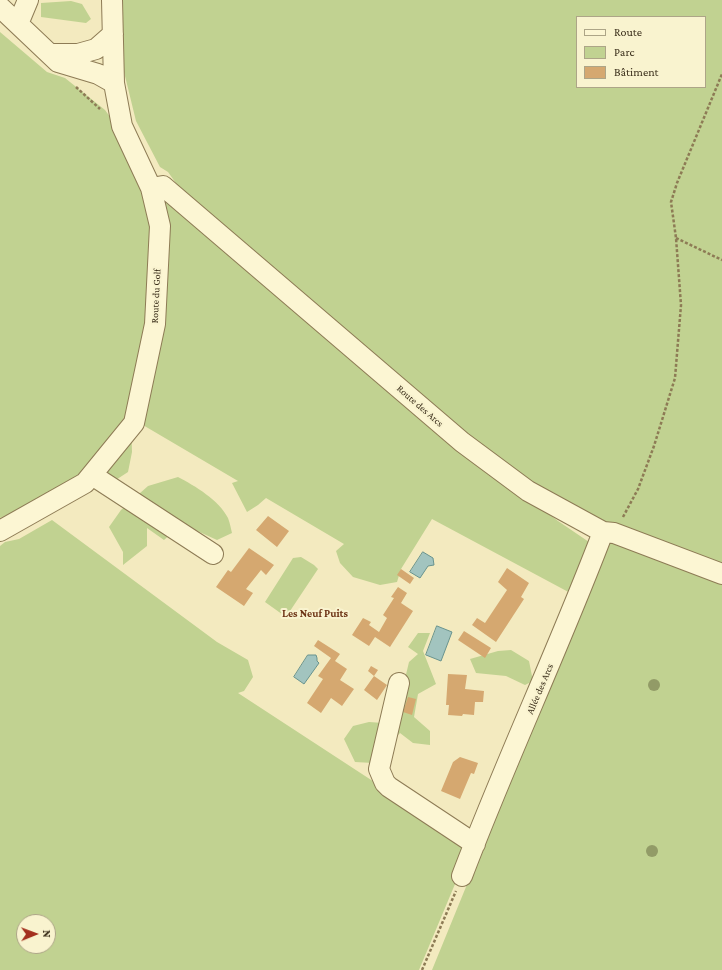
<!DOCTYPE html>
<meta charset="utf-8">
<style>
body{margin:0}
#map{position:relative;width:722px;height:970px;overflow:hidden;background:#f3eabf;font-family:"Crimson Pro",serif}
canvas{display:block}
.legend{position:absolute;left:576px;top:16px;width:130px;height:72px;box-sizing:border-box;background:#f9f3cf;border:1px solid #ada587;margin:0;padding:5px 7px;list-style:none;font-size:12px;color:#3b2f1b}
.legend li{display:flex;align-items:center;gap:8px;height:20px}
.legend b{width:20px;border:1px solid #ada587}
.north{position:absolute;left:16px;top:914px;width:40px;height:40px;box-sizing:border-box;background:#f9f3cf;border:1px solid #ada587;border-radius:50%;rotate:89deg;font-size:11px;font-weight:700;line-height:16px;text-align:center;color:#3b2f1b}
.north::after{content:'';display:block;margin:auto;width:14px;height:18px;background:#a3301e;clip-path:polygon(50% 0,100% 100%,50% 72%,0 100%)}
</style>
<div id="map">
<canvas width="722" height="970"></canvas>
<ul class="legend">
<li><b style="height:5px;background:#fcf6d3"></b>Route</li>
<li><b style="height:11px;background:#c1d291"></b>Parc</li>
<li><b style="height:11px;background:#d5a870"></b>Bâtiment</li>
</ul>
<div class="north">N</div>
</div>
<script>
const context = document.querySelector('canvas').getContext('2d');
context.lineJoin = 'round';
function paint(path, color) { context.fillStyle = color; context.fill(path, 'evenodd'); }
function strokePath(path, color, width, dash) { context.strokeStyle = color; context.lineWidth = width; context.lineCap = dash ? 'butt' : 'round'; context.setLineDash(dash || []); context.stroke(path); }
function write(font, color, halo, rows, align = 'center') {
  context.font = font + ' "Crimson Pro",serif'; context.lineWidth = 4; context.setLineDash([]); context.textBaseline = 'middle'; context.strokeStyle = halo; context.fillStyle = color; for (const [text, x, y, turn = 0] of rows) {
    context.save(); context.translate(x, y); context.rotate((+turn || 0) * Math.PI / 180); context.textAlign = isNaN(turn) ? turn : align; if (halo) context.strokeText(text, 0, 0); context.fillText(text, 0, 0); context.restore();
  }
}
paint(new Path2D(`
 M121,0H722V564L610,528L469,453L558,521L589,542L574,595L432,519L401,569L397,582L380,585L353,577L340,563L336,551L344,544L266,498L258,505L247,512L232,483L238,481L131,418L132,452L128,472L102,489L78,482L0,518V32L47,72L65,78L105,110L171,201L178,186L168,172L160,167L136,121L124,72ZM577,17H705V87H577Z
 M71,1L82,4L91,19L86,23L41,17V3Z
 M178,477C195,486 219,500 228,518C230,523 231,529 232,533L217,540L182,524L164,540L147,528V546L123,565V552L109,527L121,510L148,486Z
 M52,520L217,642L248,660L253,677L244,691L238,693L460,838L464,845L463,865L419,970H0V546L5,542L19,539ZM24,922H48V946H24Z
 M614,541L722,579V970H432L605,547Z
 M301,557L314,565L318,569L286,617L265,602L293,558Z
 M418,633H430L423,651L436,684L418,694L414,717L430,731V745L413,743L400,733L373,763L355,762L344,739L353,726L369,722L383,723L398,708L409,662L418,654L408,647Z
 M511,650L529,661L533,681L525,685L506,676L476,673L470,659L498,651Z`), '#c1d291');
const water = new Path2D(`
 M423,552L433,558L434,565L428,566L420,578L410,572Z
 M437,626L452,632L441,661L426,655Z
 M308,655H316L317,658V661L319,663L304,684L294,677Z`);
paint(water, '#a2c4bf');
strokePath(water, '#68938e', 1);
paint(new Path2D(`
 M268,516L289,531L277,547L256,530Z
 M249,548L274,565L266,575L261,570L246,589L253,593L244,606L216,587L228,570L231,572Z
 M507,568L529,583L521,597L524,599L496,642L472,625L477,618L485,623L507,590L498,582Z
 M401,569L414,578L410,584L397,575Z
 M398,587L407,593L401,603L413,611L390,647L375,637L369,646L352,635L363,618L371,622L369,625L379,632L387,618L383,615L394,598L391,597Z
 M464,631L491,648L485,658L458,640Z
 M318,640L340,654L335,661L347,669L340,680L354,689L342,706L331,698L321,713L307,703L323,679L318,676L331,658L314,646Z
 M371,666L378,670L374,676L368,671Z
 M448,674L467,675L465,689L484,691L483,702H475L474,715L463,714L462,716L448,715L449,705H446Z
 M374,676L387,685L377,700L364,690Z
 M408,697L416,699L412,715L403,712Z
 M460,757L478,763L474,774L471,773L460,799L441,791L453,762Z`), '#d5a870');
const minor = new Path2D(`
 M0,7L58,62L98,74L114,83
 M18,24L28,0
 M53,54H78L96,49L113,34
 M151,188L163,186L462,442L528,491L603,532L614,533L722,574
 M92,475L213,554
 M0,531L85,483L134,423L155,324L160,226L151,188L122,126L114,83L112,0
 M399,683L379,769L385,783L389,787L475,844
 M462,876C506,760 559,648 603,532`);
strokePath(minor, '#8d7b55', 22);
strokePath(new Path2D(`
 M76,87L100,109
 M676,238L722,260
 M623,517L638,489L654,446L675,378L681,305L676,238L671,202L677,183L722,74
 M422,970L456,891`), '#8d7b55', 2.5, [3, 2]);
strokePath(minor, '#fcf6d3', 20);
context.fillStyle = '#929b67';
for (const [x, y] of [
 [654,685],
 [652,851]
]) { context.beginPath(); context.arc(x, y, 6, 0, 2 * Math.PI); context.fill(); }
write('10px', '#3b2f1b', '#f9f3cf', [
 ["Route du Golf",156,296,-87],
 ["Route des Arcs",420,406,41],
 ["Allée des Arcs",540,689,-67]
]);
write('bold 11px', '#6d3416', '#f9f3cf', [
 ["Les Neuf Puits",315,614]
]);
</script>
